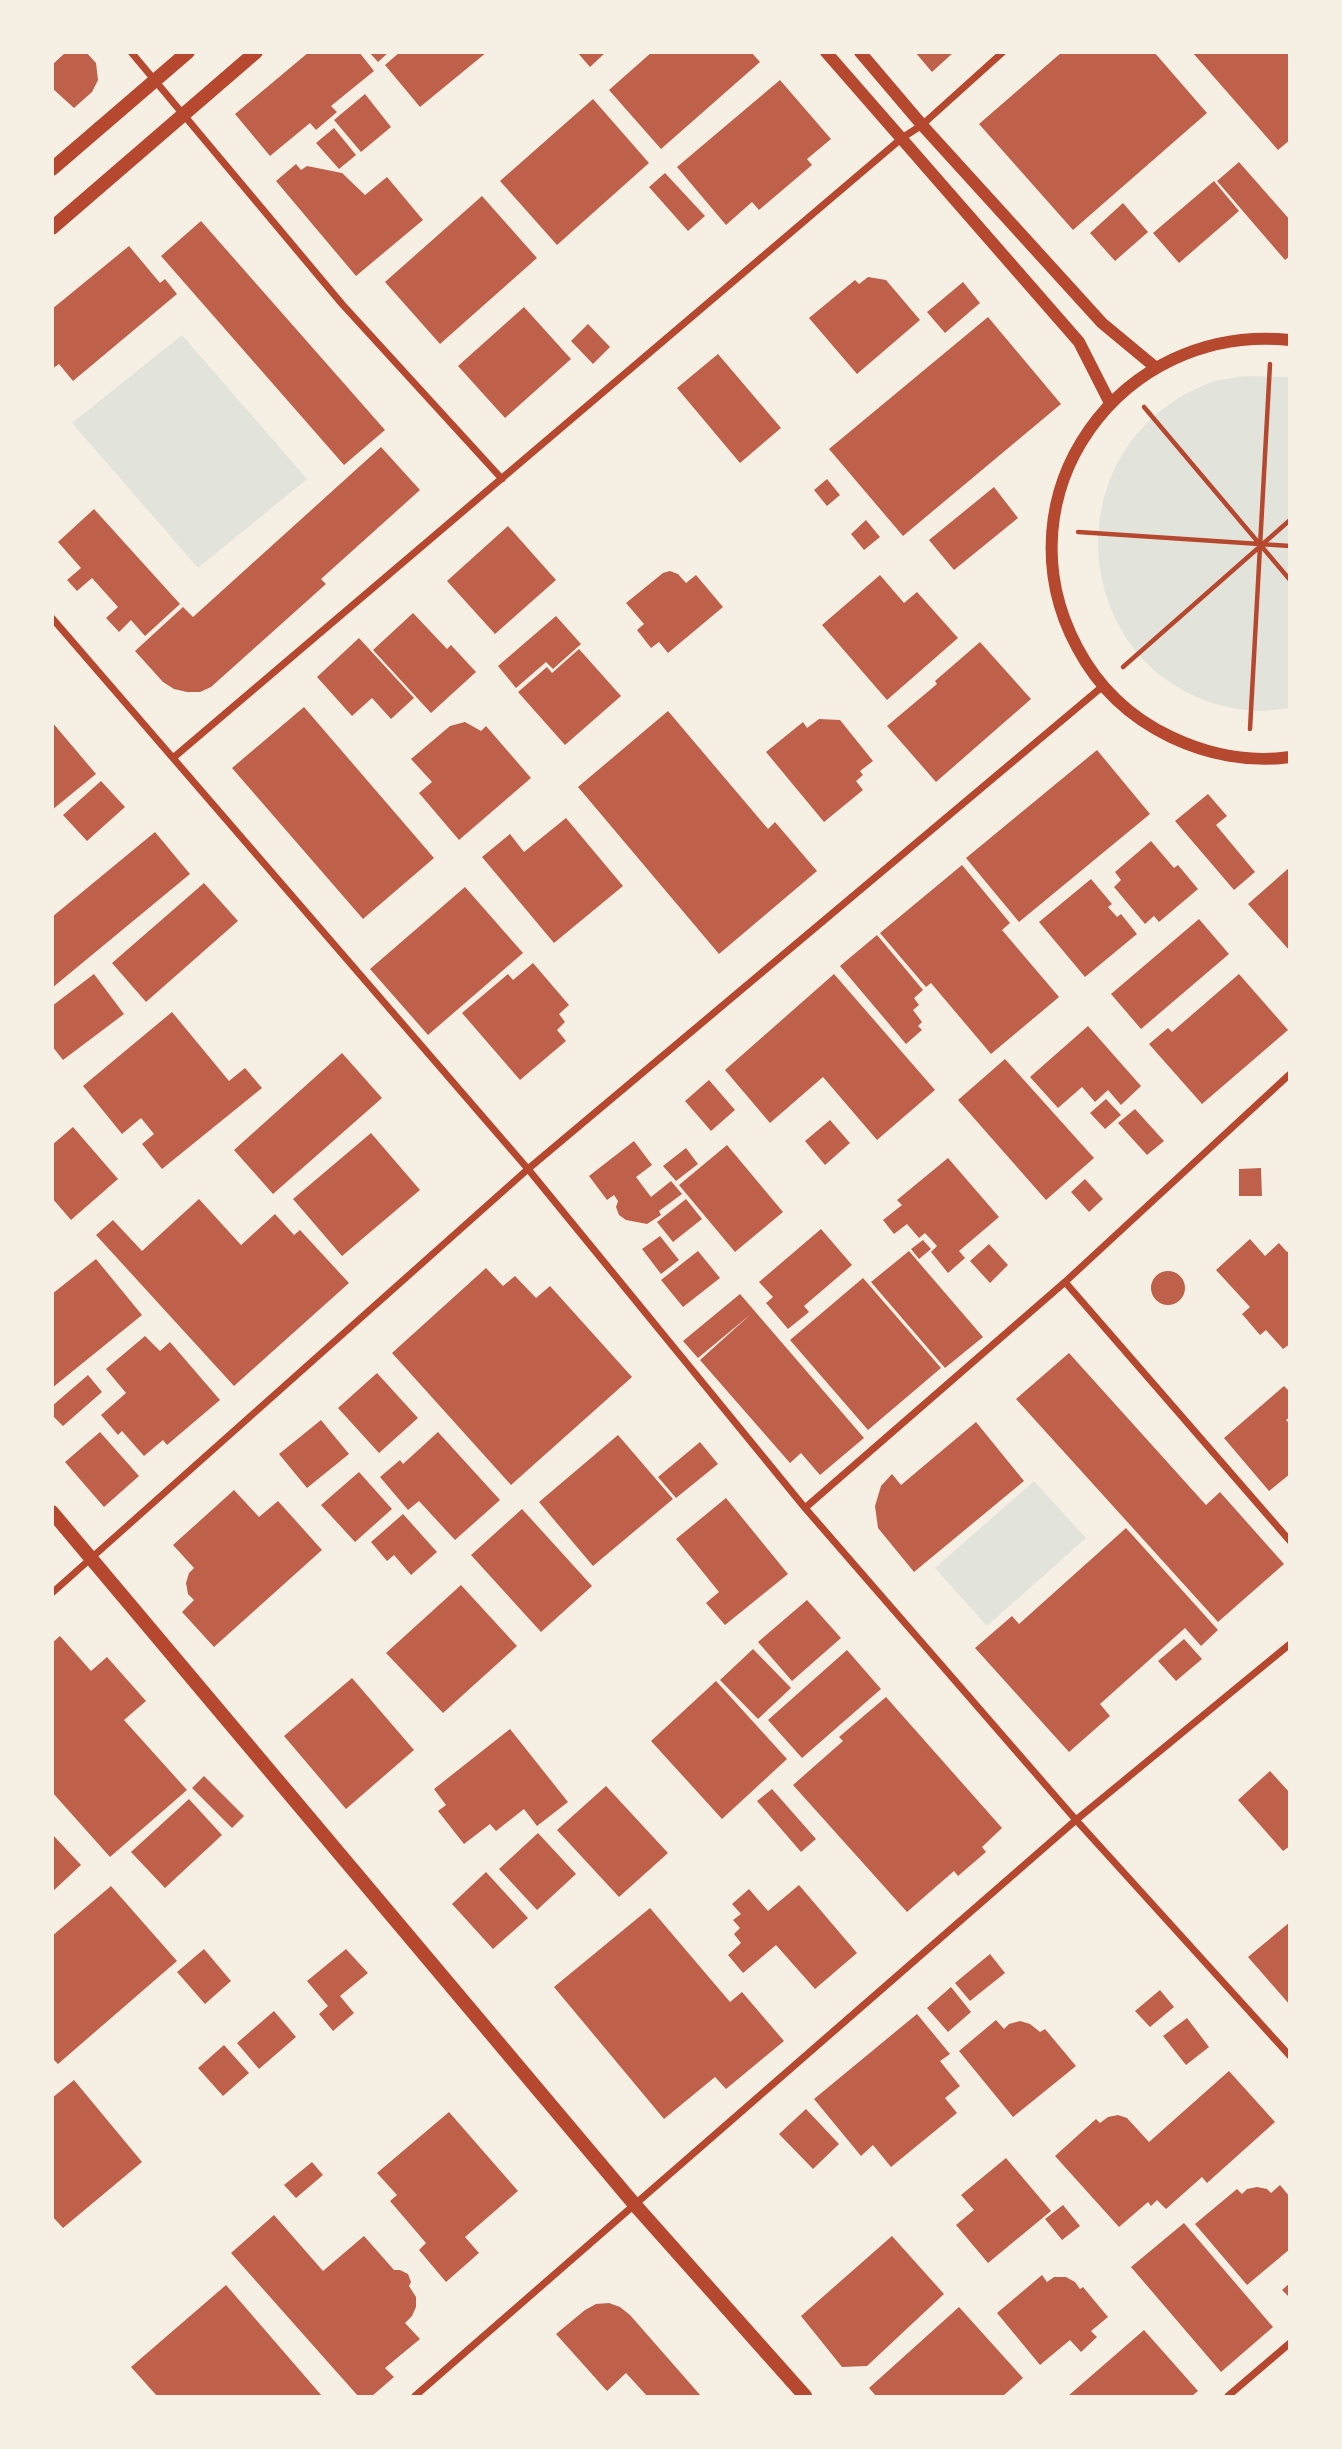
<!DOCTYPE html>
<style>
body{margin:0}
#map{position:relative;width:1342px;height:2449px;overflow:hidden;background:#f6efe4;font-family:Inter,sans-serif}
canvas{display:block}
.frame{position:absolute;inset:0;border:54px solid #f6efe4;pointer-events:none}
</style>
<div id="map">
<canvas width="1342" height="2449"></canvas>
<div class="frame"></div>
</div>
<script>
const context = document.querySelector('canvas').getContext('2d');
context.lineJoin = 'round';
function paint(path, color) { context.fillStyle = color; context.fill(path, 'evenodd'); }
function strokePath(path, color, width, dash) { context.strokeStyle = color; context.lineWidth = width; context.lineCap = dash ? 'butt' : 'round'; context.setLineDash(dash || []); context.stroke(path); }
paint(new Path2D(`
 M182,335L307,479L198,568L72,423Z
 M1244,376L1290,377L1289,708C1279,709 1268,711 1258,711C1072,700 1038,447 1212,382C1222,379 1233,378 1244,376Z
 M1034,1481L1086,1538L987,1626L935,1568Z`), '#e2e4dc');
paint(new Path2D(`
 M66,52H86L96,63L98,80L92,92L74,108L52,88V65Z
 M309,52H359L374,71L331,106L337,112L316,130L310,123L270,156L235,114Z
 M369,52H389L378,62Z
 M400,52H487L420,107L385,65Z
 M577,52H606L590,67Z
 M652,52H751L760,62L661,149L609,90Z
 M915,52H954L932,72Z
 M1062,52H1154L1207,113L1073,230L979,124Z
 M1192,52H1290V140L1278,150Z
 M780,80L831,139L807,159L812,165L759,210L752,202L726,225L677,167Z
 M365,94L391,127L361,152L334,120Z
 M593,99L649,163L557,245L500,181Z
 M334,128L356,155L339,169L316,143Z
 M1239,162L1290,220V256L1285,260L1217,181Z
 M296,164L301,170L307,166L342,173L365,195L387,177L423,220L356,276L276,181Z
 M665,173L705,216L688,231L649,187Z
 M1214,181L1239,211L1179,263L1153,233Z
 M482,196L537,258L440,344L385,282Z
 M1123,203L1148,232L1115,261L1090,233Z
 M201,221L385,430L344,465L161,256Z
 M129,246L160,283L165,279L177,294L73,381L59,364L52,369V309Z
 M868,277L886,280L920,320L857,374L809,318L855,280L859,284Z
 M963,282L980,303L945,333L927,312Z
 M524,307L571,359L505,418L458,366Z
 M988,317L1061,404L903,536L829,449Z
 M588,324L610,347L593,364L571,341Z
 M718,354L781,428L740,463L677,388Z
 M381,447L420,490L321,579L326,584L211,687L200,692H187L174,689L163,682L135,651L183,607L193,617Z
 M827,479L840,495L827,506L814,490Z
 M994,487L1018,518L954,570L929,540Z
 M94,509L180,604L145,636L131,620L119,632L106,618L118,607L92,578L77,591L67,580L81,568L58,542Z
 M866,520L880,537L864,550L851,534Z
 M508,526L556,580L495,634L447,581Z
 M670,571L678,574L686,583L696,575L723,607L668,653L659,642L651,648L637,630L644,624L626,603L663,573Z
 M880,575L904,603L917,592L958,638L887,700L822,625Z
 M413,613L447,649L451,645L476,672L431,713L373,650Z
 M556,616L581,644L553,669L546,662L516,688L498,666Z
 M359,638L414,698L391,719L372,698L352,716L317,677Z
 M980,642L1031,699L936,782L887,726L937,684L935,681Z
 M579,649L621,696L565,745L518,692L547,667L552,673Z
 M304,707L434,858L363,919L232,768Z
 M668,711L768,829L775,822L817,871L719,954L578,787Z
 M819,719L840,720L873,761L860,771L863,775L856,781L863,790L824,822L766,752L803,722L807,728Z
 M52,722L96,774L52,810Z
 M465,722L481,731L486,726L531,778L459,840L419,793L432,782L411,759L450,726Z
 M1097,750L1150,814L1019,922L966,858Z
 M101,781L125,807L87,841L63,815Z
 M1208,794L1227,816L1216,825L1255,872L1234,890L1175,821Z
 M566,818L623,886L554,943L482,857L510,834L524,852Z
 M155,832L190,874L52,988V917Z
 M1151,841L1174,868L1178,865L1198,889L1159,922L1154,916L1145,924L1114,887L1121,880L1115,872Z
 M962,865L1010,923L1002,930L1059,997L991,1054L931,983L926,987L880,933Z
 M1290,867V951L1248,904Z
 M1091,879L1112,904L1108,907L1117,917L1121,914L1137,934L1085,977L1039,922Z
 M204,883L238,921L146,1002L112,963Z
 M465,887L523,953L428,1035L370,969Z
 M1199,919L1229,954L1141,1029L1111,994Z
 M877,935L923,990L914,998L919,1005L913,1010L922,1022L918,1026L922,1030L906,1044L840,966Z
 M533,963L569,1005L559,1014L565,1022L557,1030L566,1041L520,1080L462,1013L508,974L513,980Z
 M94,974L124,1014L63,1060L52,1046V1006Z
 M834,974L935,1090L877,1140L823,1077L770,1123L725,1070Z
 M1239,974L1288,1030L1202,1104L1149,1044L1168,1028L1172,1032Z
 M172,1012L229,1081L245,1068L262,1088L162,1169L142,1144L154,1134L141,1118L122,1134L83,1086Z
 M1088,1026L1141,1086L1121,1105L1108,1090L1095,1102L1082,1087L1058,1108L1030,1077Z
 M342,1053L382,1098L273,1194L234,1150Z
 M1005,1059L1094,1158L1046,1200L958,1100Z
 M709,1080L735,1110L711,1131L685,1101Z
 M1106,1099L1121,1115L1105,1129L1090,1113Z
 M1135,1109L1164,1141L1147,1155L1118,1123Z
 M830,1120L850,1143L825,1165L805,1141Z
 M73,1127L118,1179L71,1220L52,1198V1145Z
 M371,1133L420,1190L342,1256L293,1199Z
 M634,1141L652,1165L636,1177L651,1197L671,1181L682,1194L659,1211L661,1215L647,1224L626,1220L619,1215L616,1207L618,1201L614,1195L607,1200L589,1176Z
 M727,1145L783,1212L735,1252L679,1185Z
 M686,1148L698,1164L676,1181L663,1166Z
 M948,1158L999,1217L959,1251L965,1258L948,1273L931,1252L937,1246L925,1233L919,1238L907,1224L894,1234L883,1220L902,1205L897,1200Z
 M1261,1168L1262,1196H1239V1169Z
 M1085,1179L1103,1199L1089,1212L1071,1192Z
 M199,1199L241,1245L275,1214L294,1235L300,1230L349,1283L234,1386L96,1235L113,1220L142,1251Z
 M686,1199L702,1219L673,1242L657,1222Z
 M821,1229L852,1265L804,1306L809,1312L788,1329L766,1303L773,1297L759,1282Z
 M660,1236L679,1260L661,1274L642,1249Z
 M1250,1239L1265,1256L1279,1243L1287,1252L1290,1250V1344L1283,1349L1266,1330L1260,1335L1242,1314L1250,1307L1216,1270Z
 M923,1240L931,1249L919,1259L911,1249Z
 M989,1244L1008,1265L990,1283L970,1261Z
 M698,1251L720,1278L683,1307L661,1280Z
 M909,1251L983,1337L945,1368L871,1282Z
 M96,1259L142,1315L52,1388V1294Z
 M486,1268L503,1286L515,1276L536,1298L550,1286L632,1377L511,1485L392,1353Z
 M1151 1288a17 17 0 1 1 34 0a17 17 0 1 1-34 0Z
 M863,1278L941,1368L868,1430L790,1340Z
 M740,1294L864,1438L820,1475L801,1453L790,1463L700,1360L751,1314L698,1358L683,1341Z
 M145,1336L160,1351L170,1342L220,1400L167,1445L163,1440L144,1456L122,1431L118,1435L101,1415L126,1393L106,1369Z
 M1069,1353L1206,1505L1220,1492L1284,1564L1218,1622L1016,1399Z
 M377,1373L418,1418L379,1453L338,1408Z
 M88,1375L102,1392L63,1426L52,1415V1406Z
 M1284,1386L1290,1392V1417L1286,1420L1290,1424V1474L1269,1491L1224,1438Z
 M321,1420L349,1454L307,1488L279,1454Z
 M976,1422L1024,1481L914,1572L878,1528L875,1506L881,1486L892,1474L901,1485Z
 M100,1432L139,1476L104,1507L65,1462Z
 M438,1432L500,1500L455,1540L419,1501L408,1510L380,1477L400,1460L403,1464Z
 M618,1435L673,1499L593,1566L539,1502Z
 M700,1442L718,1464L676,1498L658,1477Z
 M359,1472L392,1509L355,1542L321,1505Z
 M234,1490L259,1517L278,1501L322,1550L214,1647L182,1612L194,1600L188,1594L186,1583L189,1573L194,1568L173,1545Z
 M726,1498L788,1574L725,1625L706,1603L719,1592L676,1539Z
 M522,1509L592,1586L541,1632L471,1555Z
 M403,1514L437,1552L411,1575L394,1555L387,1561L371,1542Z
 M1126,1528L1218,1630L1201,1646L1185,1628L1100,1704L1110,1716L1069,1752L975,1648L1012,1616L1019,1624Z
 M461,1585L517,1646L443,1713L386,1653Z
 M807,1600L841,1638L792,1681L758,1642Z
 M60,1636L91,1671L107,1657L146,1701L124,1720L187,1790L110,1857L52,1792V1643Z
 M1184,1639L1202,1659L1176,1681L1158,1661Z
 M753,1649L791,1688L758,1719L720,1680Z
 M847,1650L881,1689L802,1758L768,1720Z
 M352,1678L414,1750L346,1809L284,1736Z
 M716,1681L787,1759L722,1819L651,1741Z
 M886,1697L1002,1828L982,1847L986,1852L958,1876L954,1871L907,1912L793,1785L843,1741L839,1737Z
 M510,1729L568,1802L537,1826L524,1809L496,1831L490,1824L464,1844L438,1811L446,1805L434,1789Z
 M1270,1771L1290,1793V1846L1283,1851L1238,1800Z
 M204,1776L244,1816L232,1828L192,1788Z
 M606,1786L668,1853L619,1897L557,1830Z
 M772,1789L816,1839L801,1852L757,1801Z
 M189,1799L222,1835L165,1888L131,1852Z
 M538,1833L576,1874L537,1910L499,1869Z
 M52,1834L81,1865L52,1892Z
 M486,1872L528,1918L493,1949L452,1904Z
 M799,1885L857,1953L815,1989L776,1945L743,1973L728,1955L741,1943L734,1934L740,1928L733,1920L741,1914L732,1904L749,1889L768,1911Z
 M111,1886L177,1961L58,2064L52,2058V1936Z
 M650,1908L730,2002L742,1992L784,2041L726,2089L715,2077L664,2119L554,1987Z
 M1290,1922V2005L1248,1957Z
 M204,1949L231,1981L205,2004L177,1972Z
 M346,1949L368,1973L340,1996L354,2013L333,2031L319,2014L328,2006L307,1981Z
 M990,1954L1005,1973L970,2001L955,1983Z
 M951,1987L971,2012L948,2032L927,2008Z
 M1160,1990L1174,2007L1150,2027L1135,2011Z
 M274,2011L296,2037L259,2069L237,2043Z
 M917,2014L950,2054L940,2061L960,2086L945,2098L957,2113L891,2167L873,2145L861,2156L814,2099Z
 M1187,2018L1209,2047L1186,2065L1163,2036Z
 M996,2020L1004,2029L1009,2024L1020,2021L1030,2024L1040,2032L1045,2029L1076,2066L1013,2117L959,2051Z
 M224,2045L249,2073L223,2096L198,2068Z
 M1229,2071L1275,2122L1207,2183L1202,2177L1166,2209L1157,2200L1151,2206L1148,2202L1119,2227L1055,2156L1096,2119L1100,2123L1108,2117L1118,2115L1127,2118L1149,2142Z
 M74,2080L142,2162L63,2228L52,2216V2098Z
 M806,2109L839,2144L813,2169L779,2134Z
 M449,2112L518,2191L465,2237L479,2253L446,2282L419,2250L426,2243L390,2201L397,2195L377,2173Z
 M1006,2158L1051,2211L988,2263L956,2225L974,2210L961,2195Z
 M312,2162L323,2175L296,2198L284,2185Z
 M1280,2185L1290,2197V2249L1247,2285L1195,2224L1237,2189L1242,2194L1247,2189L1257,2187L1267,2189L1271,2193Z
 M1063,2205L1080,2226L1062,2240L1045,2219Z
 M274,2215L323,2271L364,2236L394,2270H400L408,2274L411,2282L409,2286L416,2297V2307L412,2316L405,2323L420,2339L385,2368L394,2377L372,2396H358L231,2253Z
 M1184,2223L1273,2327L1221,2372L1131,2267Z
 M892,2236L944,2294L867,2366L842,2367L801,2316Z
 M1042,2275L1047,2282L1054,2277H1066L1075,2282L1080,2289L1083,2287L1108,2317L1091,2331L1097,2337L1081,2352L1070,2340L1040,2365L997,2313Z
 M1290,2283V2298L1282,2290Z
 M226,2285L322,2396H157L131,2367Z
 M609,2303L620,2307L630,2315L701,2396H647L626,2373L607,2391L556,2334L585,2310L596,2304Z
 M959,2307L1023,2378L1003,2396H876L869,2388Z
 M1144,2330L1198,2391L1192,2396H1068Z`), '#bf614a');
strokePath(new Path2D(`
 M1144,407L1290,580
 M1078,532L1290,546
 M1123,667L1290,520
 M1250,729L1270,364`), '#b5482f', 4.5);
strokePath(new Path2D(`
 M131,52L342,304L502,479
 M52,618L528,1169L805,1508L1076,1820L1290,2056
 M173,758L902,138L922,125L1003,52
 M1065,1282L1290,1541
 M805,1508L1065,1282L1290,1074
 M52,1593L528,1169L1103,686
 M415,2396L1076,1820L1290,1644
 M1228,2396L1290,2343`), '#b5482f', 7);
strokePath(new Path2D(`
 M826,52L1079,342L1110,403
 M860,52L922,125L1102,323L1155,367
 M1290,340C1120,322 996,495 1077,647C1098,687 1131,718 1171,737C1207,754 1249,763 1290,757`), '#b5482f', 12);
strokePath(new Path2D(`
 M52,169L188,52
 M52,228L256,52
 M52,1512L635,2205L805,2396`), '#b5482f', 14);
</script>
